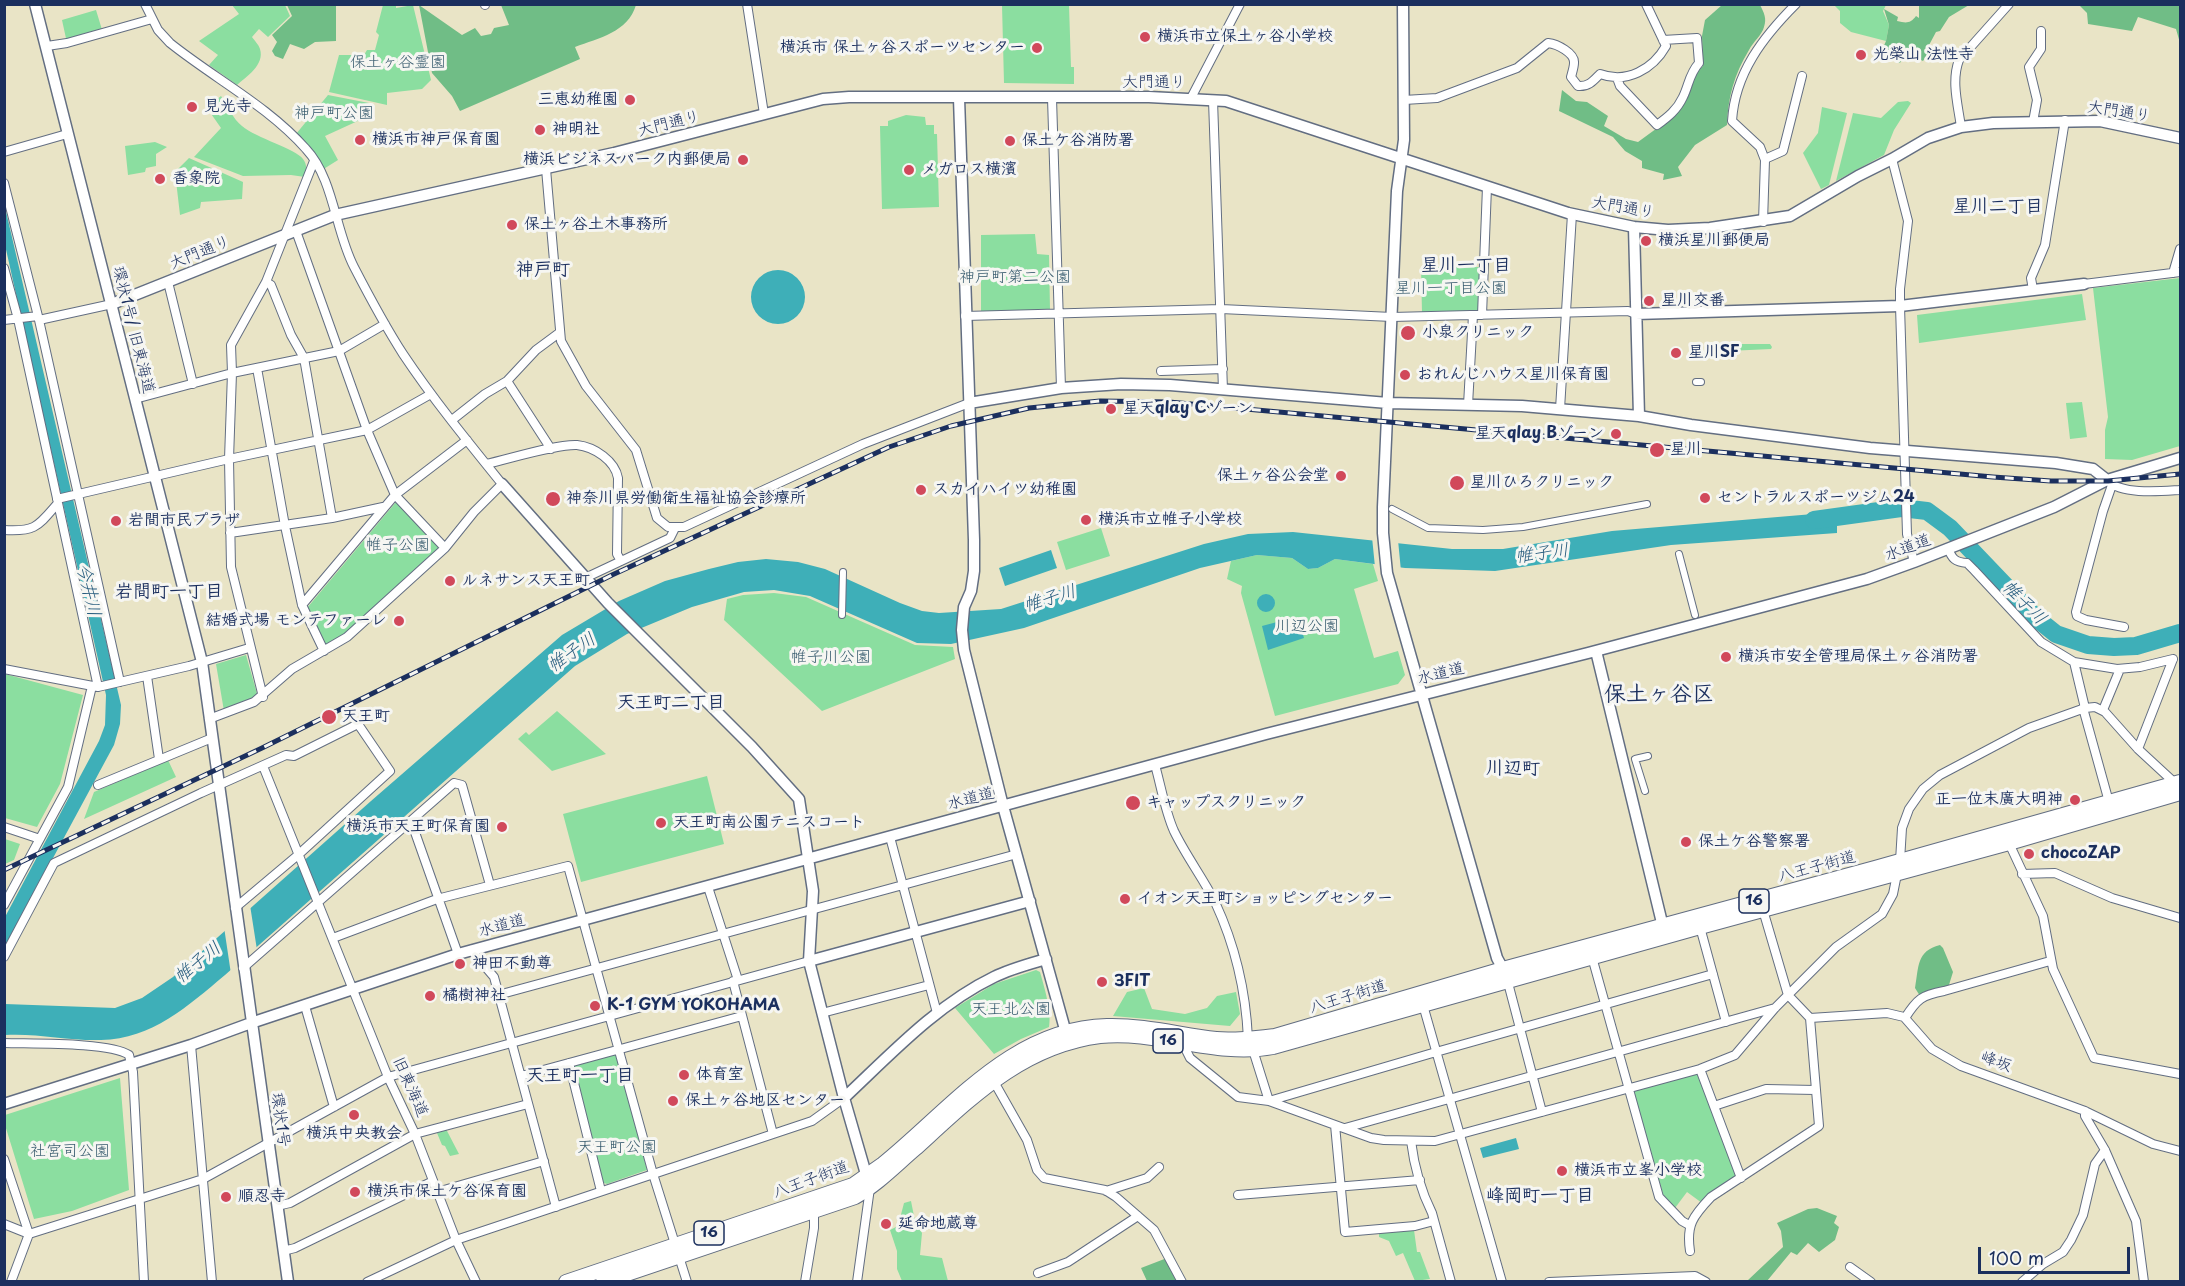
<!DOCTYPE html>
<meta charset="utf-8">
<style>
body{margin:0}
#map{position:relative;width:2185px;height:1286px;overflow:hidden;background:#e9e4c6;font-family:"Playpen Sans",sans-serif}
canvas{display:block}
.frame{position:absolute;inset:0;border:6px solid #1b2f5e;pointer-events:none}
.scale{position:absolute;left:1978px;top:1247px;width:152px;height:27px;box-sizing:border-box;border:3px solid #1b2f5e;border-top:0;padding-left:8px;font-size:18px;line-height:21px;white-space:nowrap;color:#1b2f5e;-webkit-text-stroke:4px #f6f6f2;paint-order:stroke}
</style>
<div id="map">
<canvas width="2185" height="1286"></canvas>
<div class="frame"></div>
<div class="scale">100 m</div>
</div>
<script>
const context = document.querySelector('canvas').getContext('2d');
context.lineJoin = 'round';
function paint(path, color) { context.fillStyle = color; context.fill(path, 'evenodd'); }
function strokePath(path, color, width, dash) { context.strokeStyle = color; context.lineWidth = width; context.lineCap = dash ? 'butt' : 'round'; context.setLineDash(dash || []); context.stroke(path); }
function write(font, color, halo, rows, align = 'center') {
  context.font = font + ' "Playpen Sans","Klee One",sans-serif'; context.lineWidth = 6; context.setLineDash([]); context.textBaseline = 'middle'; context.strokeStyle = halo; context.fillStyle = color; for (const [text, x, y, turn = 0] of rows) {
    context.save(); context.translate(x, y); context.rotate((+turn || 0) * Math.PI / 180); context.textAlign = isNaN(turn) ? turn : align; if (halo) context.strokeText(text, 0, 0); context.fillText(text, 0, 0); context.restore();
  }
}
paint(new Path2D(`
 M232,5H285L290,16L268,37L259,29L252,37C254,40 259,45 260,49C265,65 246,77 237,85L209,65L218,55L199,41L239,14Z
 M383,5H396V8L413,5L431,80L422,89L387,93V105L329,92L339,55H364L367,50H375L379,35L376,32Z
 M1002,5H1069L1071,67H1074V84L1004,83Z
 M1834,5H1886L1883,11L1889,25L1886,41L1851,32L1840,23V11Z
 M96,10L103,33L67,43L62,20Z
 M328,95L369,103L373,114L325,136L338,160L322,170L296,134Z
 M221,96C227,105 233,119 242,126C256,138 296,149 303,159C307,164 307,171 305,177L291,175L243,176L194,157L221,128L207,108Z
 M1908,101L1911,103L1894,130L1884,155L1836,181L1853,113L1881,118L1898,102Z
 M1822,107L1847,113L1829,185L1821,189L1803,153L1818,133Z
 M906,115L925,117L926,125H934V134H937L939,207L882,209L880,126H888V121Z
 M155,142L167,147L156,154V166L146,168L145,172L128,175L125,146Z
 M189,158L243,182L242,199L201,202L200,208L180,215L175,172Z
 M1035,234L1037,254L1049,255L1050,310L981,312V235Z
 M1421,267H1480V312L1422,313Z
 M2180,278V446L2132,460L2105,459V430L2108,417L2093,288Z
 M2082,294L2086,320L1919,343L1917,315Z
 M1735,344H1770L1772,347L1771,349L1728,351Z
 M2082,402L2087,437L2070,439L2066,403Z
 M396,502L442,548L346,635L324,649L307,608Z
 M1101,528L1110,556L1066,570L1057,542Z
 M1257,555L1292,558L1308,569L1318,568L1335,559L1373,564L1378,581L1354,589L1374,658L1398,651L1405,675L1398,684L1275,716L1241,593L1242,586L1227,579L1231,561Z
 M774,593L806,597L915,645L953,647L955,659L822,711L724,620L727,599L743,595Z
 M246,655L258,697L224,711L216,664Z
 M5,674L83,695L60,784L37,827L5,818Z
 M557,711L606,754L552,771L518,739L526,732L529,735Z
 M168,760L176,777L84,819L94,792Z
 M707,776L724,844L581,882L563,814Z
 M5,839L20,844L14,860L5,864Z
 M1036,970L1040,972C1044,986 1052,1012 1049,1027L1021,1039L994,1054L955,1008L994,984Z
 M1144,988L1152,1009L1185,1014L1207,1008L1217,996L1236,992L1240,1014L1230,1026L1113,1016L1127,992Z
 M617,1054L647,1170L607,1184L601,1182L573,1068L575,1064Z
 M1695,1073L1699,1075L1736,1175L1735,1178L1702,1203L1687,1192L1675,1208L1664,1197L1633,1093L1636,1089Z
 M120,1078L129,1190L72,1211L34,1219L5,1125V1115Z
 M446,1129L459,1154L450,1156L445,1146L442,1145L437,1133Z
 M911,1201L915,1221L922,1233L920,1255L942,1258L948,1281H902L897,1269V1251L890,1230L898,1226L904,1203Z
 M1414,1230L1417,1252H1420L1430,1279L1415,1281L1403,1253L1396,1256L1389,1241L1379,1237V1233Z`), '#8bdea0');
paint(new Path2D(`
 M287,5H336V41L315,42L304,49L290,44L283,59L275,56L272,51L277,42L272,35L292,16Z
 M419,5L462,35L475,28L481,36L491,34L494,28L509,25L501,5H636C628,32 599,38 575,47L580,59L460,111L452,96L432,73Z
 M1722,5H1760C1764,13 1767,18 1764,27C1762,35 1753,42 1749,50C1734,75 1728,97 1727,125L1695,145L1678,167L1682,176L1663,180L1664,174L1642,168V161L1625,151L1613,137L1559,111L1562,90L1576,101L1587,102L1608,116L1604,126L1626,139L1638,142L1675,115L1695,73L1703,66L1702,36L1705,20Z
 M1919,5H1969L1949,17L1940,31L1936,32L1928,47L1929,52L1923,61L1905,52L1900,63L1880,55L1886,41L1889,25L1884,9L1898,17L1897,21C1906,23 1910,24 1916,16L1919,18Z
 M2079,5H2180V43L2176,29L2138,17L2132,31L2088,24L2087,13Z
 M1940,945L1943,948L1953,972L1948,988L1920,996L1915,988C1919,967 1916,951 1940,945Z
 M1817,1208L1837,1216L1834,1223L1839,1227L1835,1240L1819,1252L1808,1243L1797,1255L1791,1252L1767,1281H1747L1783,1247L1781,1231L1777,1223L1808,1209Z
 M1167,1258L1179,1281H1147L1141,1268Z`), '#70bd86');
paint(new Path2D(`
 M4,203L121,705L120,724L114,745L5,947V917L99,741L105,725L106,695L5,245Z
 M751 297a27 27 0 1 1 54 0a27 27 0 1 1-54 0Z
 M1837,512V533L1671,545L1495,571L1405,568L1335,559L1318,568L1308,569L1292,558L1257,555L1200,568L1024,628L951,644L917,643L810,596L774,590L744,592L692,607L627,634L575,666L225,975C188,1006 152,1039 101,1040C69,1041 37,1033 5,1035V1004L115,1008L142,998L173,977L371,801L562,635L619,601L665,581L709,569L738,562L766,559L798,562L825,569L900,603L922,611L939,613L1001,609L1204,544L1248,534L1293,532L1452,549H1503L1612,531Z
 M1051,550L1057,568L1005,586L999,568Z
 M1257 603a9 9 0 1 1 18 0a9 9 0 1 1-18 0Z
 M1292,618L1300,624L1304,638L1268,650L1262,626Z
 M1516,1138L1519,1149L1483,1158L1480,1148Z`), '#3eafb8');
paint(new Path2D(`
 M1372,537L1398,540L1401,571L1375,567Z
 M250,905L257,950L231,974L224,927Z`), '#e9e4c6');
strokePath(new Path2D(`
 M1814,520L1901,508L1927,511L1950,528L2036,618L2056,634L2088,645L2114,647L2136,646L2180,633`), '#3eafb8', 18);
const pedestrian = new Path2D(`
 M1696,382H1701
 M1392,509L1428,528L1483,530L1523,527L1647,504
 M1679,554L1695,615
 M842,615L843,572
 M1645,791L1635,759L1648,756`);
const minor = new Path2D(`
 M145,4L158,30L170,43C215,79 268,106 306,149C334,179 335,231 354,267C369,296 385,326 403,354C433,399 468,442 502,484L474,512L445,548L347,637L292,669L254,702L209,719
 M747,4L764,114
 M485,5V4
 M47,46L67,43L152,19
 M1617,78L1620,86L1657,125C1668,117 1677,110 1683,97C1689,85 1689,74 1699,63L1697,38L1663,40
 M1052,98L1061,388
 M1191,98L1240,4
 M1213,100L1223,390
 M1404,100L1437,98L1517,68L1548,43C1557,44 1575,53 1574,63C1574,67 1572,73 1571,77L1578,86C1589,87 1594,80 1600,74C1627,84 1653,69 1666,46L1646,4
 M2033,122L2037,100L2029,67L2041,49V31
 M1961,127C1958,105 1951,81 1959,60L2009,4
 M4,152L67,134
 M1765,159L1783,151L1802,76
 M1892,159L1908,221L1900,289V306L1907,534L1914,562
 M546,169L561,341L586,386L636,450L657,518L668,527H684L863,444L969,403
 M4,183L39,320L120,682
 M1763,222L1765,160L1760,147L1732,121C1735,73 1763,37 1796,4
 M296,231L367,430L395,495L445,548
 M4,268L18,319L58,503C38,526 36,532 4,530
 M2173,273L2180,249
 M168,282L193,384
 M266,282L271,285L291,335L304,358L332,518
 M2084,284L2180,272
 M2033,290L2031,278L2045,245L2065,120
 M1482,315L1487,187
 M965,316L1221,309L1392,317L1628,311L1636,314
 M4,320L38,316
 M39,320L112,304
 M257,368L285,526L302,605L324,651
 M1161,371L1223,369
 M507,381L551,449
 M135,399L232,373L339,351L385,324
 M1468,405L1473,315
 M1560,409L1572,214
 M452,420L485,394L507,381L536,350L559,333
 M486,464C509,459 556,444 577,445C595,447 615,461 618,478L617,554L621,561
 M2108,481C2122,495 2162,491 2180,490
 M2112,485L2103,511L2076,612L2077,616L2086,620L2124,627
 M57,499L229,459L367,430L431,394
 M58,503L98,687
 M230,533L332,518L383,507
 M1948,548C1952,559 1955,562 1967,563L1974,570L2041,642L2074,662L2117,669L2140,667L2173,659
 M585,578L670,538L675,528
 M302,605L395,495L467,440
 M2074,662L2085,708
 M4,669L98,687L189,666L249,648
 M147,676L159,759
 M263,697L231,567L229,459L232,373L231,345L266,282L314,161
 M2083,708L2109,802
 M2103,710L2120,669
 M2138,749L2173,659
 M1155,765C1161,786 1165,811 1174,831C1186,856 1203,878 1215,902C1235,945 1246,993 1248,1039
 M263,766L388,1077L415,1134L456,1240L476,1282
 M98,785L212,738
 M411,821L458,954
 M4,827L40,839
 M890,837L937,1013
 M2008,841L2043,916L2053,969L2094,1058L2180,1074
 M1900,861L1902,828L1909,809L1923,789L1940,775L2029,728L2085,708L2095,707L2105,712L2138,749L2177,785
 M2022,874L2055,873L2112,898L2180,918
 M708,887L738,980
 M4,905L68,787L92,686
 M1700,927L1726,1022
 M333,938L437,899L568,866L653,1174L687,1282
 M471,950L494,977L556,1207
 M4,957L54,863L201,793L286,755L294,756L358,724L390,771L298,855L235,908
 M1592,957L1659,1197L1682,1221L1689,1225
 M243,968L454,783L462,785L490,885
 M1507,979L1542,1112
 M733,981L773,1134
 M498,995L1017,854
 M1423,1005L1502,1282
 M305,1006L334,1107
 M822,1013L929,985
 M1810,1018L1887,1013L1904,1017L1932,1049L1961,1066L2085,1111L2153,1144L2180,1151
 M1905,1018C1917,999 1922,995 1944,991L2050,961
 M4,1043C31,1044 110,1042 129,1055L133,1072L144,1282
 M1183,1044L1190,1058L1238,1097L1269,1101L1371,1138L1384,1140L1435,1141L1700,1069L1735,1055L1775,1008L1836,947L1882,914L1893,894L1897,874
 M191,1045L212,1282
 M1253,1050L1269,1101L1436,1052L1713,974
 M569,1063L601,1191
 M1700,1069L1741,1178
 M521,1076L742,1016
 M993,1080L1027,1140L1037,1170L1044,1178L1105,1190L1116,1197L1154,1230L1182,1282
 M1714,1106L1766,1089L1815,1090
 M2085,1111V1116L2105,1150L2136,1221L2144,1282
 M1335,1125L1345,1232L1415,1226L1434,1221
 M1345,1128L1775,1008
 M1411,1141C1414,1165 1421,1191 1432,1213L1451,1282
 M4,1159L29,1234L11,1282
 M1106,1191L1147,1178L1159,1167
 M437,1192L544,1161
 M1238,1195L1420,1180
 M277,1206L290,1203L415,1134L528,1104
 M4,1224L29,1234L203,1179L388,1077L809,961
 M283,1251L295,1248L433,1181
 M1690,1251C1686,1225 1693,1216 1711,1197L1819,1126L1810,1018L1788,995L1763,910
 M1850,1267L1871,1282
 M1038,1273L1068,1262L1138,1216
 M367,1282L456,1240L812,1121L844,1098
 M805,1282L814,1228V1210
 M857,1282L870,1188
 M1549,1282L1695,1276L1706,1282
 M2022,1282L2043,1264L2063,1252L2071,1240L2083,1215L2095,1164L2105,1150`);
const tertiary = new Path2D(`
 M35,4L202,662L288,1282
 M1403,4L1404,140L1397,191L1383,507V533L1387,573L1497,958L1503,969
 M959,98L974,540V571L971,591L964,607L962,630L964,650L1003,806L1066,1033
 M1634,227L1639,416
 M112,304L335,215L614,153L823,99L849,97H1149L1226,101L1568,213L1634,227L1668,230L1710,228L1790,216L1858,176L1892,159L1928,138L1961,127L1993,123L2100,121L2180,138
 M1636,314L1900,306L2084,284
 M969,403L1061,388L1121,384L1170,385L1388,403L1522,406L1639,416L1691,425L1870,448L2056,463L2093,469L2107,480
 M502,484L608,603L752,747L799,799L813,891L809,961L844,1098L868,1181
 M1596,651L1664,931
 M809,961L1030,901
 M844,1098C890,1055 936,1005 994,977C1010,969 1029,964 1046,959
 M4,1104L191,1045L251,1023L458,954L1266,734L1588,653L1867,579L1914,562L2054,507L2107,480L2180,458`);
const trunk = new Path2D(`
 M566,1282L853,1185C863,1178 873,1171 883,1164C951,1109 1012,1028 1107,1026C1145,1025 1180,1035 1216,1039C1236,1041 1255,1038 1275,1036L1503,969L1875,868L2180,782
 M603,1282L855,1197C878,1184 896,1165 916,1148C971,1098 1022,1046 1100,1036C1159,1030 1215,1058 1273,1047L1700,927L2009,843L2180,793`);
strokePath(pedestrian, '#636e82', 8);
strokePath(minor, '#636e82', 10);
strokePath(tertiary, '#636e82', 13);
strokePath(trunk, '#636e82', 16);
strokePath(pedestrian, '#fff', 6);
strokePath(minor, '#fff', 8);
strokePath(tertiary, '#fff', 10);
strokePath(trunk, '#fff', 14);
const rail = new Path2D(`
 M4,870L262,748L612,575L889,447L951,426L1029,408L1100,401L1169,402L1993,477L2051,481H2108L2180,474`);
strokePath(rail, '#1b2f5e', 5);
strokePath(rail, '#f6f6f2', 3, [9]);
for (const [x, y, r, color] of [
 [1145,37,6,"#d1495b"],
 [1037,48,6,"#d1495b"],
 [1861,55,6,"#d1495b"],
 [630,100,6,"#d1495b"],
 [192,107,6,"#d1495b"],
 [540,130,6,"#d1495b"],
 [360,140,6,"#d1495b"],
 [1010,141,6,"#d1495b"],
 [743,160,6,"#d1495b"],
 [909,170,6,"#d1495b"],
 [160,179,6,"#d1495b"],
 [512,225,6,"#d1495b"],
 [1646,241,6,"#d1495b"],
 [1649,301,6,"#d1495b"],
 [1408,333,8,"#d1495b"],
 [1676,353,6,"#d1495b"],
 [1405,375,6,"#d1495b"],
 [1111,409,6,"#d1495b"],
 [1616,434,6,"#d1495b"],
 [1657,450,8,"#d1495b"],
 [1341,476,6,"#d1495b"],
 [1457,483,8,"#d1495b"],
 [921,490,6,"#d1495b"],
 [1705,498,6,"#d1495b"],
 [553,499,8,"#d1495b"],
 [1086,520,6,"#d1495b"],
 [116,521,6,"#d1495b"],
 [450,581,6,"#d1495b"],
 [399,621,6,"#d1495b"],
 [1726,657,6,"#d1495b"],
 [329,717,8,"#d1495b"],
 [2075,800,6,"#d1495b"],
 [1133,803,8,"#d1495b"],
 [661,823,6,"#d1495b"],
 [502,827,6,"#d1495b"],
 [1686,842,6,"#d1495b"],
 [2029,854,6,"#d1495b"],
 [1125,899,6,"#d1495b"],
 [460,964,6,"#d1495b"],
 [1102,982,6,"#d1495b"],
 [430,996,6,"#d1495b"],
 [595,1006,6,"#d1495b"],
 [684,1075,6,"#d1495b"],
 [673,1101,6,"#d1495b"],
 [354,1115,6,"#d1495b"],
 [1562,1171,6,"#d1495b"],
 [355,1192,6,"#d1495b"],
 [226,1197,6,"#d1495b"],
 [886,1224,6,"#d1495b"]
]) { const dot = new Path2D(); dot.arc(x, y, r, 0, 2 * Math.PI); context.fillStyle = color; context.fill(dot); strokePath(dot, '#f6f6f2', 2); }
for (const [x, y, w] of [
 [1754,901,30],
 [1168,1041,30],
 [709,1233,30]
]) { const box = new Path2D(); box.roundRect(x - w / 2, y - 12, w, 24, 4.5); context.fillStyle = '#f6f6f2'; context.fill(box); strokePath(box, '#1b2f5e', 1.5); }
write('bold 15px', '#1b2f5e', null, [
 ["16",1754,901],
 ["16",1168,1041],
 ["16",709,1233]
]);
write('bold 16px', '#1b2f5e', '#f6f6f2', [
 ["横浜市立保土ヶ谷小学校",1157,37],
 ["横浜市 保土ヶ谷スポーツセンター",1025,48,"right"],
 ["光榮山 法性寺",1873,55],
 ["三恵幼稚園",618,100,"right"],
 ["見光寺",204,107],
 ["神明社",552,130],
 ["横浜市神戸保育園",372,140],
 ["保土ケ谷消防署",1022,141],
 ["横浜ビジネスパーク内郵便局",731,160,"right"],
 ["メガロス横濱",921,170],
 ["香象院",172,179],
 ["保土ヶ谷土木事務所",524,225],
 ["横浜星川郵便局",1658,241],
 ["星川交番",1661,301],
 ["小泉クリニック",1422,333],
 ["星川SF",1688,353],
 ["おれんじハウス星川保育園",1417,375],
 ["星天qlay Cゾーン",1123,409],
 ["星天qlay Bゾーン",1604,434,"right"],
 ["星川",1670,450],
 ["保土ヶ谷公会堂",1329,476,"right"],
 ["星川ひろクリニック",1470,483],
 ["スカイハイツ幼稚園",933,490],
 ["セントラルスポーツジム24",1717,498],
 ["神奈川県労働衛生福祉協会診療所",566,499],
 ["横浜市立帷子小学校",1098,520],
 ["岩間市民プラザ",128,521],
 ["ルネサンス天王町",462,581],
 ["結婚式場 モンテファーレ",387,621,"right"],
 ["横浜市安全管理局保土ヶ谷消防署",1738,657],
 ["天王町",342,717],
 ["正一位末廣大明神",2063,800,"right"],
 ["キャップスクリニック",1146,803],
 ["天王町南公園テニスコート",673,823],
 ["横浜市天王町保育園",490,827,"right"],
 ["保土ケ谷警察署",1698,842],
 ["chocoZAP",2041,854],
 ["イオン天王町ショッピングセンター",1137,899],
 ["神田不動尊",472,964],
 ["3FIT",1114,982],
 ["橘樹神社",442,996],
 ["K-1 GYM YOKOHAMA",607,1006],
 ["体育室",696,1075],
 ["保土ヶ谷地区センター",685,1101],
 ["横浜中央教会",354,1134,"center"],
 ["横浜市立峯小学校",1574,1171],
 ["横浜市保土ケ谷保育園",367,1192],
 ["順忍寺",238,1197],
 ["延命地蔵尊",898,1224]
], 'left');
write('16px', '#375b6e', '#f6f6f2', [
 ["保土ヶ谷霊園",398,63],
 ["神戸町公園",334,114],
 ["神戸町第二公園",1015,278],
 ["星川一丁目公園",1451,289],
 ["帷子公園",398,546],
 ["川辺公園",1307,627],
 ["帷子川公園",831,658],
 ["天王北公園",1011,1010],
 ["天王町公園",617,1148],
 ["社宮司公園",70,1152]
]);
write('16px', '#1b2f5e', '#f6f6f2', [
 ["大門通り",1154,83],
 ["大門通り",2119,112,9],
 ["大門通り",669,124,-14],
 ["大門通り",1623,208,10],
 ["大門通り",200,253,-22],
 ["環状1号/ 旧東海道",133,330,76],
 ["水道道",1908,548,-21],
 ["水道道",1441,674,-14],
 ["水道道",971,799,-15],
 ["八王子街道",1817,867,-15],
 ["水道道",502,926,-15],
 ["八王子街道",1348,997,-17],
 ["峰坂",1996,1062,19],
 ["旧東海道",410,1087,66],
 ["環状1号",280,1120,82],
 ["八王子街道",811,1180,-20]
]);
write('bold 18px', '#1b2f5e', '#f6f6f2', [
 ["星川二丁目",1998,207],
 ["星川一丁目",1466,266],
 ["神戸町",543,270],
 ["岩間町一丁目",169,592],
 ["天王町二丁目",671,703],
 ["川辺町",1513,769],
 ["天王町一丁目",580,1076],
 ["峰岡町一丁目",1540,1196]
]);
write('italic 18px', '#275c7e', '#f6f6f2', [
 ["帷子川",1542,554,-7],
 ["今井川",88,590,77],
 ["帷子川",1050,599,-17],
 ["帷子川",2024,603,45],
 ["帷子川",572,653,-35],
 ["帷子川",198,963,-39]
]);
write('bold 22px', '#1b2f5e', '#f6f6f2', [
 ["保土ヶ谷区",1659,695]
]);
</script>
